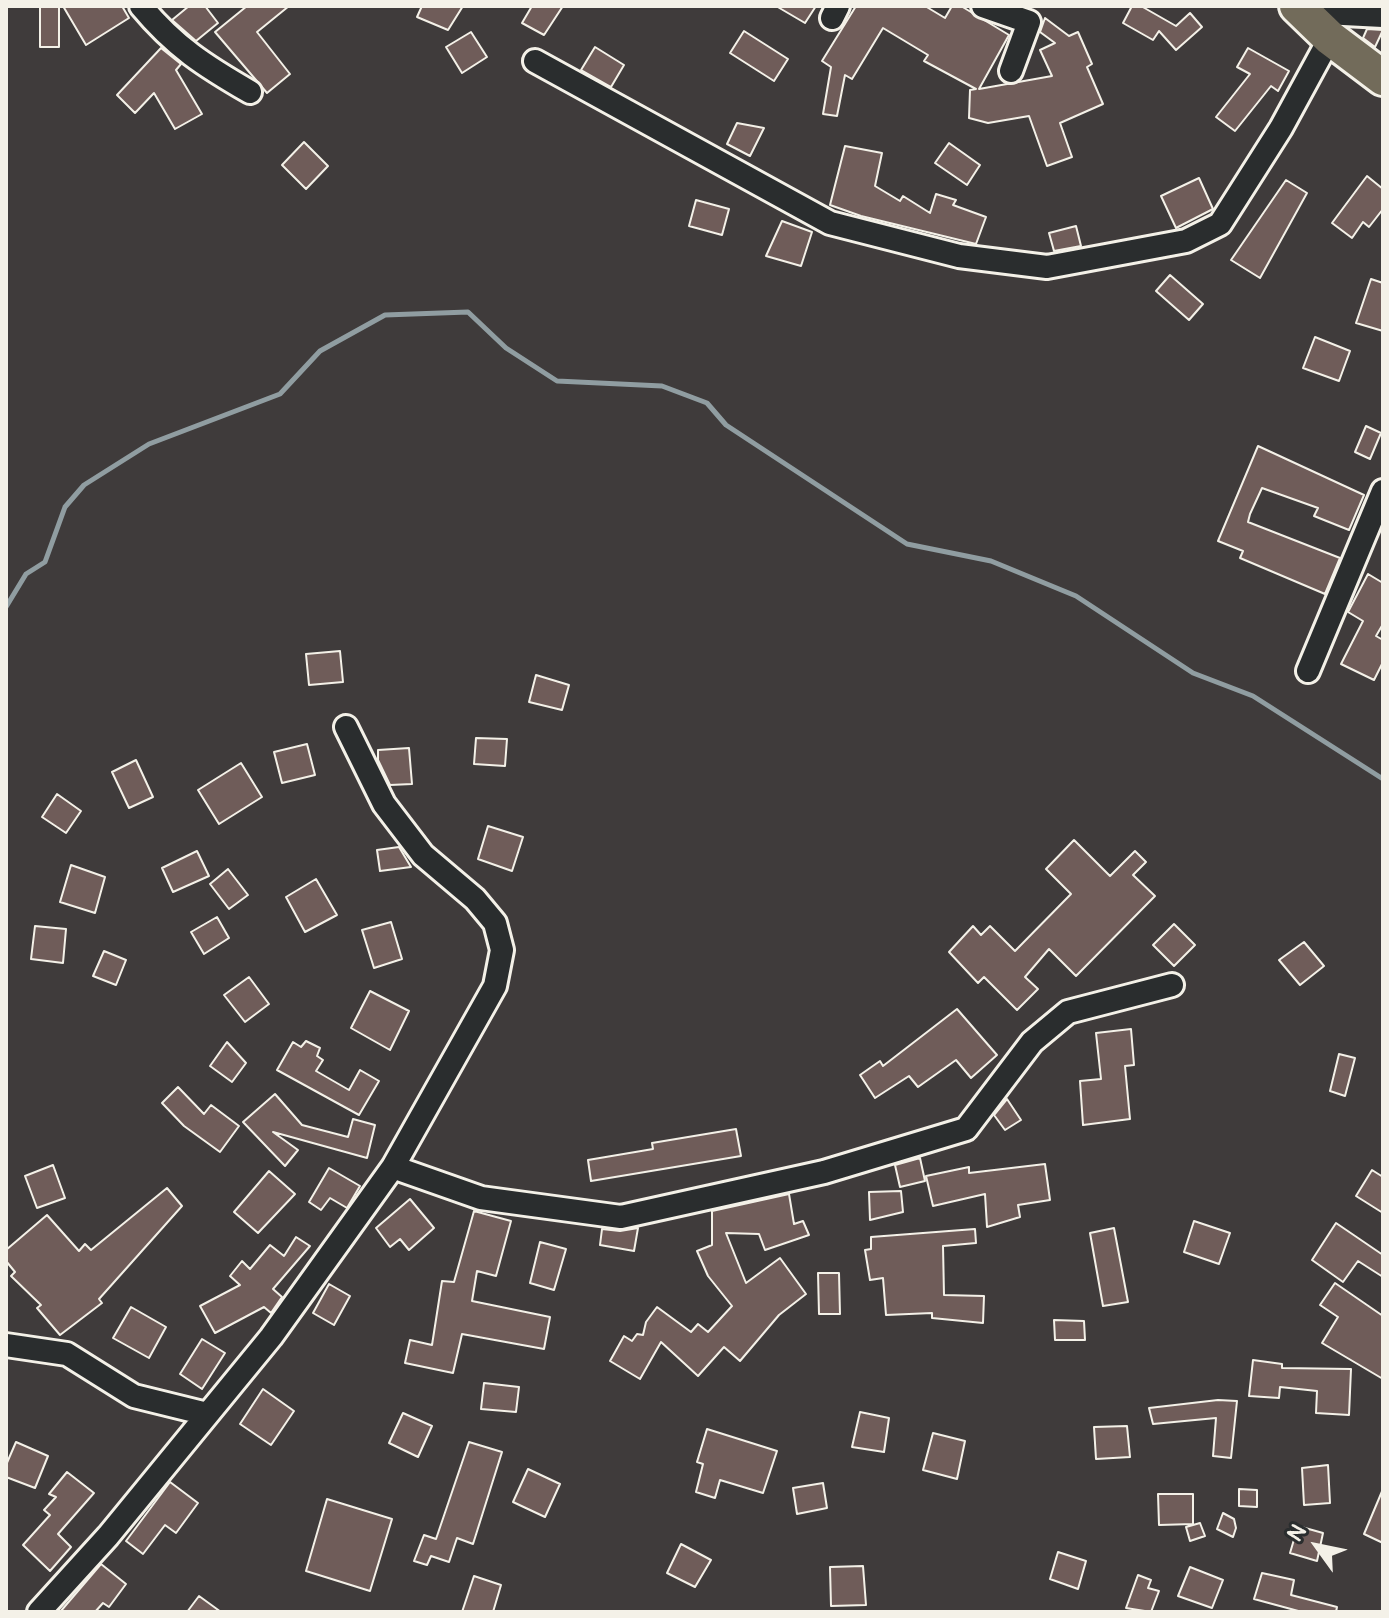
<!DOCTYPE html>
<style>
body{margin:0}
#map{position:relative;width:1389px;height:1618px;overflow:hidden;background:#3f3b3b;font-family:Pangolin,sans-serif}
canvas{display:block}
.frame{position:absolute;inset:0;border:8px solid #f4f1e8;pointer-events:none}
.north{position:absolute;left:1277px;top:1506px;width:80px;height:80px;-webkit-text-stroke:6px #2a2d2e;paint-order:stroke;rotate:303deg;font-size:22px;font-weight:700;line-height:32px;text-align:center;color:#f4f1e8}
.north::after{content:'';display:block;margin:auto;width:28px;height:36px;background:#f4f1e8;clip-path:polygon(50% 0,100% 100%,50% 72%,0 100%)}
</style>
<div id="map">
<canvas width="1389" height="1618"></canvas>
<div class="frame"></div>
<div class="north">N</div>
</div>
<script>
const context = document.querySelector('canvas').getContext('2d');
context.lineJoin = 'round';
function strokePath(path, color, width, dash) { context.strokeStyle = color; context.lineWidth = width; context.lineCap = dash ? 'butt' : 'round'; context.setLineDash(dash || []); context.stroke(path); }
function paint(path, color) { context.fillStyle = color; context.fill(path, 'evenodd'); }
strokePath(new Path2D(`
 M6,607L26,574L45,562L65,507L84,485L149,444L280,394L320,351L385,315L468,312L506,348L557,381L662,386L707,403L726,425L907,544L991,561L1076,596L1193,673L1253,696L1383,779`), '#909da1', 5);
const building = new Path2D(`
 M40,6H59V47H40Z
 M63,6H122L129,18L86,45Z
 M189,6H205L218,23L196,41L172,20Z
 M247,6H289L257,32L290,74L267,93L215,32Z
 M422,6H463L448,30L417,17Z
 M532,6H563L544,35L522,23Z
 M776,6H816L805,23Z
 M856,6H925L945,18L952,6H961L1009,35L979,89L1052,76L1040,50L1055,43L1040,32L1045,18L1069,36L1078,32L1092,64L1087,67L1103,104L1060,123L1072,157L1047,166L1029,116L988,123L969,118L970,90L976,89L924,61L928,55L883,28L852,79L845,75L837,116L823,114L831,67L822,61Z
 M1132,6H1141L1176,26L1190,13L1202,27L1176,50L1159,31L1153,40L1123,23Z
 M1367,29L1383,30L1375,47L1363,38Z
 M744,31L788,59L774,81L730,53Z
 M471,32L487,57L462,73L446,47Z
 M595,47L624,65L611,87L581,70Z
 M161,48L181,64L176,70L202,114L175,129L154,93L135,113L117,95Z
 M1248,48L1289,71L1278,91L1271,86L1235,131L1216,117L1250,74L1237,67Z
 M737,123L764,128L750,156L727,144Z
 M304,142L328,166L306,189L282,165Z
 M949,143L980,165L967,185L935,163Z
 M845,146L882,153L875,186L900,201L903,196L930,213L936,194L956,200L953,205L986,217L976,244L861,216L830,205Z
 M1367,176L1383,189V209L1369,227L1363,222L1352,238L1332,223Z
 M1199,178L1213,209L1176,228L1161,196Z
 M1286,180L1307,193L1260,278L1231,260Z
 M696,200L729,209L722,235L689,226Z
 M782,221L812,232L801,266L766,256Z
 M1076,226L1081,246L1054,251L1049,233Z
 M1170,275L1203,304L1189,320L1156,291Z
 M1371,279L1383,283V331L1356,323Z
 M1315,337L1350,351L1339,381L1303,368Z
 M1366,426L1381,433L1370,459L1355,452Z
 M1258,446L1364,495L1349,530L1314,516L1318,508L1262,488L1250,514L1248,522L1340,558L1325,594L1240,558L1243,551L1218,541Z
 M1368,574L1383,583V624L1376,636L1383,640V662L1374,680L1341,664L1363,621L1348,612Z
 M340,651L343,682L309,685L306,654Z
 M536,675L569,685L562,710L529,702Z
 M476,738L507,739L505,766L474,764Z
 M307,744L315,775L282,783L274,752Z
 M409,748L412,784L390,785L378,760V750Z
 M136,760L153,797L129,808L112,772Z
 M241,763L262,797L219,824L198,790Z
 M57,794L81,811L66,833L42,817Z
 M488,826L523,837L512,871L478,859Z
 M1074,840L1110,876L1135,851L1146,862L1133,875L1155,896L1076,976L1049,949L1025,977L1038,989L1017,1010L984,977L978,983L949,952L973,926L981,935L990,926L1015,951L1071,894L1046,869Z
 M399,847L411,867L380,871L377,850Z
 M197,851L209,876L173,892L162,868Z
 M71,865L105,877L95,913L60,902Z
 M228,869L248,895L229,909L210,884Z
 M316,879L337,915L305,932L286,897Z
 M217,917L229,938L204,954L191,932Z
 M391,922L402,959L374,968L362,930Z
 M1174,924L1195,945L1174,966L1153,945Z
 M35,926L66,929L63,963L31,959Z
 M1304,942L1324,966L1300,985L1279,960Z
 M104,951L126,960L116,985L93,976Z
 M249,977L269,1004L245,1022L224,995Z
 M370,991L409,1011L390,1050L351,1028Z
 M957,1009L997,1055L971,1078L956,1060L918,1087L909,1076L875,1098L860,1075L880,1061L883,1066Z
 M1131,1029L1134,1065L1125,1066L1130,1119L1083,1125L1080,1081L1101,1079L1096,1033Z
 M306,1041L320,1048L317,1056L323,1060L316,1071L349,1090L360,1070L379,1081L359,1115L277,1070L293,1042L301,1047Z
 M227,1042L246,1063L232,1082L210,1066Z
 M1339,1054L1355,1058L1345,1096L1330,1091Z
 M178,1087L204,1114L211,1105L239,1126L220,1152L184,1126L162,1103Z
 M275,1094L302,1125L348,1137L353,1119L375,1125L367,1158L273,1132L298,1150L285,1166L243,1122Z
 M1007,1099L1021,1120L1005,1130L994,1115Z
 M736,1129L741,1156L591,1181L588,1160L653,1149L652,1143Z
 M920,1158L925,1181L900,1187L895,1165Z
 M1045,1164L1050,1200L1018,1205L1020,1217L987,1227L985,1194L933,1206L926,1176L969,1167V1173Z
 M53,1165L65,1198L37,1208L25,1176Z
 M329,1168L360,1186L347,1208L330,1198L321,1210L309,1202Z
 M1372,1170L1383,1177V1213L1356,1196Z
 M269,1171L295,1194L258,1233L234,1212Z
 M167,1188L182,1206L99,1299L102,1303L60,1335L37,1308L41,1305L11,1276L15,1272L6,1261V1250L47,1215L79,1251L85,1244L91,1250Z
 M901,1191L903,1212L870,1220L869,1192Z
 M789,1194L794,1224L803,1221L809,1235L765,1250L759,1234L726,1233L746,1283L780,1258L806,1294L779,1315L740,1361L724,1347L698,1376L661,1342L640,1379L610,1361L624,1336L632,1341L637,1334L643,1335L646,1322L657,1307L691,1332L698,1324L708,1332L732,1306L708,1276L697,1251L712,1245V1211Z
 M410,1199L434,1228L409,1250L400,1239L390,1247L376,1228Z
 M474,1211L511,1221L496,1276L477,1271L472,1301L550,1317L544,1349L462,1334L453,1373L405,1363L410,1340L432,1345L442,1281L454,1282Z
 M1194,1221L1230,1233L1219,1264L1184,1252Z
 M1336,1223L1383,1255V1277L1358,1261L1343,1282L1312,1260Z
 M638,1228L634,1251L600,1245L602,1229L620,1231Z
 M1114,1228L1128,1302L1103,1306L1090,1233Z
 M975,1229L976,1243L943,1246L944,1295L984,1296L983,1323L932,1318V1313L886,1315L883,1278L870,1280L865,1250L871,1249V1237Z
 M296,1237L310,1246L273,1289L282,1297L271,1313L264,1307L215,1333L200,1306L240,1285L230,1276L242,1261L250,1269L270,1245L284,1256Z
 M540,1242L566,1249L554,1290L530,1283Z
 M818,1273H839L840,1314H819Z
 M1335,1283L1383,1316V1379L1322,1343L1338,1317L1320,1305Z
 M329,1284L350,1296L334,1325L313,1313Z
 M131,1307L166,1327L149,1358L113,1338Z
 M1054,1320L1084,1321L1085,1340H1055Z
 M202,1339L225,1353L202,1389L180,1374Z
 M1253,1360L1282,1364V1368L1351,1369L1349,1415L1316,1413L1317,1391L1280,1387L1279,1398L1249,1396Z
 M484,1383L519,1387L516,1412L481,1409Z
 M263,1389L294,1411L271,1445L240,1424Z
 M1218,1400L1237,1401L1231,1458L1213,1456L1216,1418L1153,1424L1149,1408Z
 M860,1412L889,1418L884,1452L852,1447Z
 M403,1413L432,1426L418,1457L389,1443Z
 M1127,1426L1130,1457L1096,1459L1094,1427Z
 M707,1429L777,1451L763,1493L720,1480L715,1498L696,1492L703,1464L697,1462Z
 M933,1433L965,1441L957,1479L923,1470Z
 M16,1442L48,1456L35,1488L6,1477V1465Z
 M469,1442L502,1452L473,1544L457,1538L449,1562L431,1556L427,1565L414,1561L424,1535L436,1539Z
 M1328,1465L1330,1503L1304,1505L1302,1468Z
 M528,1469L560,1484L545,1517L513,1502Z
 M67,1472L94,1493L58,1534L71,1547L50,1571L23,1545L50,1515L44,1510L56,1497L49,1494Z
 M170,1482L198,1503L176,1533L165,1525L143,1554L126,1541Z
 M823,1483L827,1508L797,1514L793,1488Z
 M1239,1489L1257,1490V1507L1239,1506Z
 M1383,1489V1543L1364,1534Z
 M1158,1494H1193V1524L1159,1525Z
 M327,1499L392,1519L370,1591L306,1571Z
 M1223,1513L1234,1519L1236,1528L1233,1537L1217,1529Z
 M1200,1523L1205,1536L1190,1541L1186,1527Z
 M1298,1526L1323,1533L1317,1561L1290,1553Z
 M681,1544L711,1560L695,1587L667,1573Z
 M1058,1552L1086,1561L1078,1589L1050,1579Z
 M101,1564L126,1584L109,1607L103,1603L95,1612H60Z
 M863,1566L866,1605L831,1606L830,1567Z
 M1190,1567L1223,1580L1212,1608L1178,1596Z
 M1262,1573L1294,1580L1291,1595L1337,1607L1336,1612H1302L1254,1599Z
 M1138,1575L1151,1580L1148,1588L1159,1591L1151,1612L1126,1608Z
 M474,1576L501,1585L493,1612H462Z
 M199,1596L221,1612H187Z`);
paint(building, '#6f5c59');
strokePath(building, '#f4f1e8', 2);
const street = new Path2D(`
 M141,6C175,47 205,66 250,92
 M983,6L1029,22L1011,71
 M1305,12L1383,16
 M832,18L838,6
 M535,61L830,223L959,256L1047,267L1186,241L1220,224L1281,128L1330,38
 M1308,671L1383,491
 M393,1167L481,1198L621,1217L824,1172L966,1129L1032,1042L1068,1012L1172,985
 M6,1345L67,1354L134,1396L207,1414
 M39,1612L108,1536L271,1337L393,1167L495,986L502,950L495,923L475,899L423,855L384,804L346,727`);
const primary = new Path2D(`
 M1297,6L1330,38L1383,78`);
strokePath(street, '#f4f1e8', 28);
strokePath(primary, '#f4f1e8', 40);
strokePath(street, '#2a2d2e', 22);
strokePath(primary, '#726b5a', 34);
</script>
